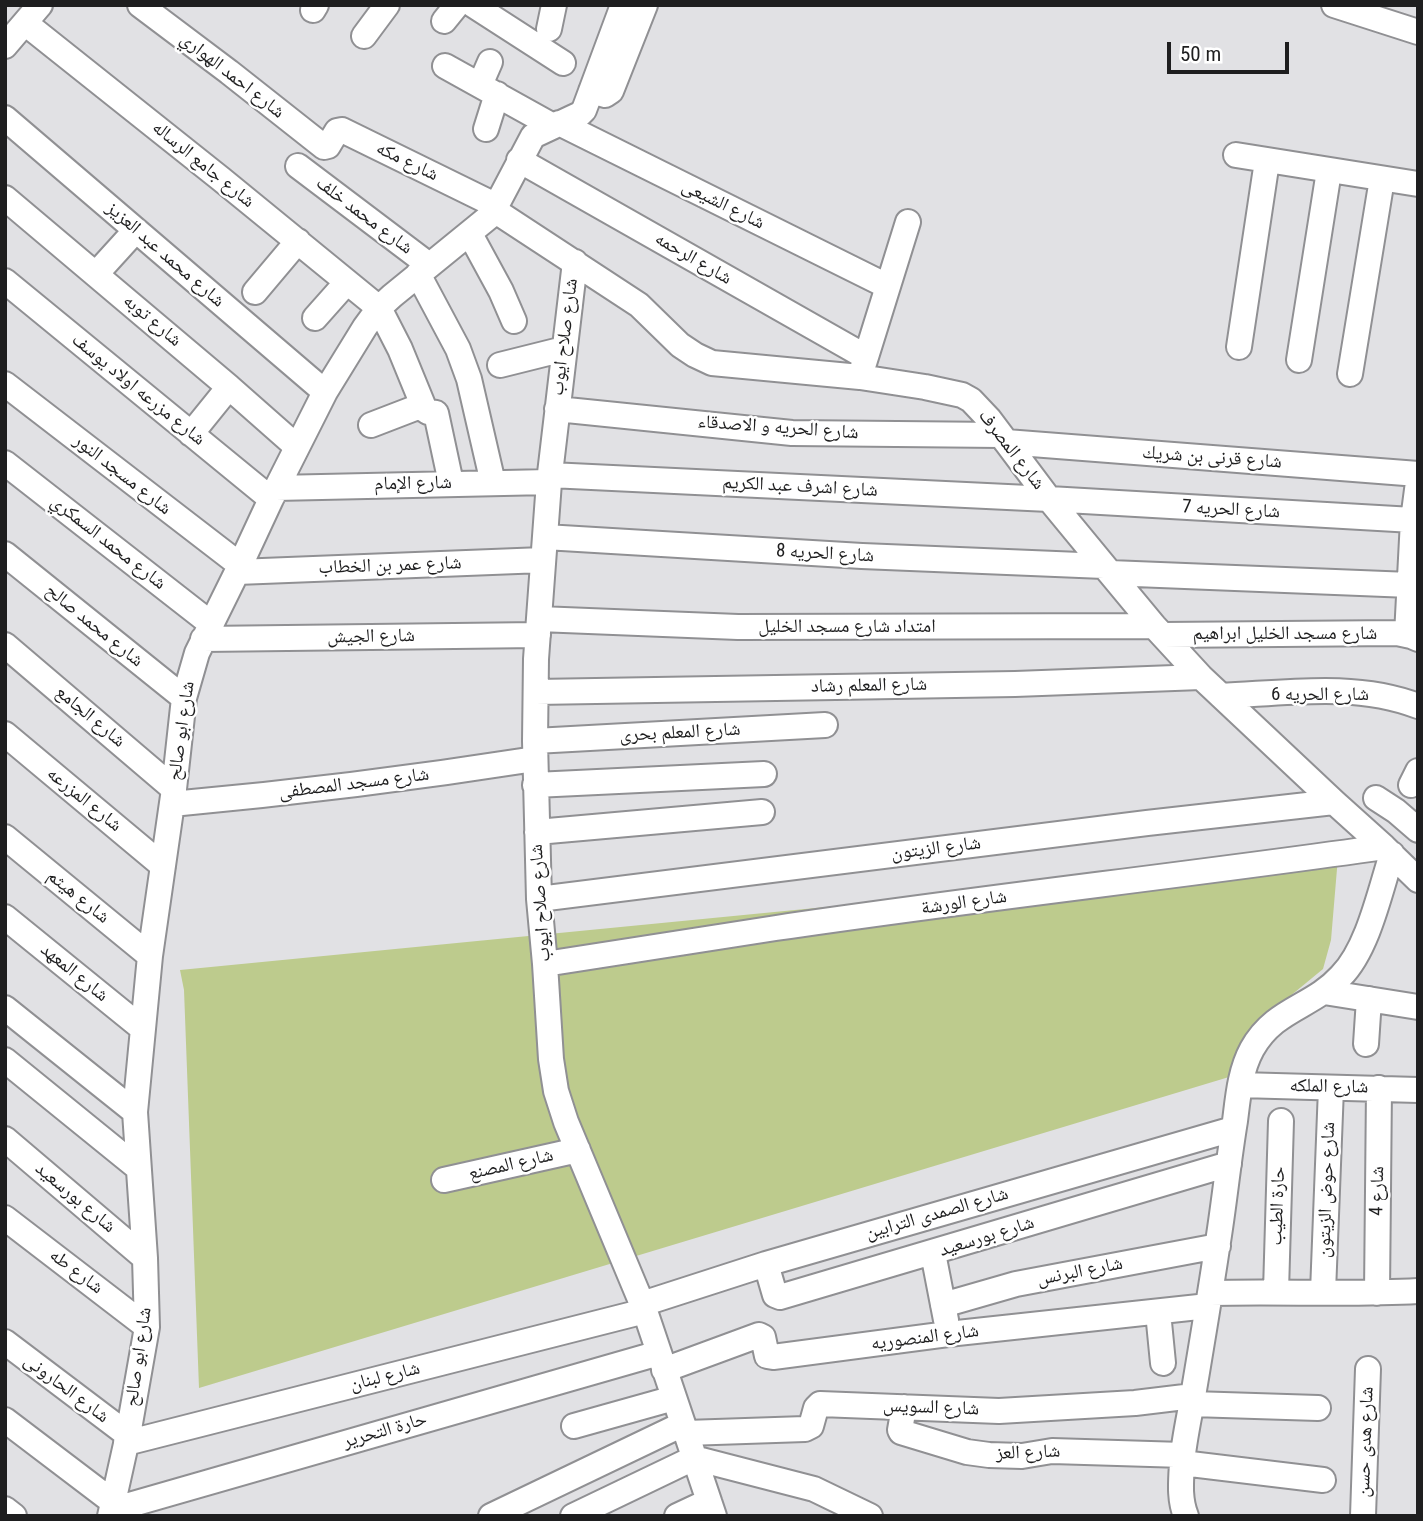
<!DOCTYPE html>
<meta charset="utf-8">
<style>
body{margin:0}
#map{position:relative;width:1423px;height:1521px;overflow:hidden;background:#e1e1e4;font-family:"Roboto Condensed",sans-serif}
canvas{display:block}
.frame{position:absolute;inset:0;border:7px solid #1e1e1f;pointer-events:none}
.scale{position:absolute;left:1167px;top:42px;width:122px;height:32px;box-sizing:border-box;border:4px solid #1e1e1f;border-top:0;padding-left:9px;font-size:21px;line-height:24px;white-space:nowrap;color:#1e1e1f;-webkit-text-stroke:5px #fff;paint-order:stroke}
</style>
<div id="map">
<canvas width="1423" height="1521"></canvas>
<div class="frame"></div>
<div class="scale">50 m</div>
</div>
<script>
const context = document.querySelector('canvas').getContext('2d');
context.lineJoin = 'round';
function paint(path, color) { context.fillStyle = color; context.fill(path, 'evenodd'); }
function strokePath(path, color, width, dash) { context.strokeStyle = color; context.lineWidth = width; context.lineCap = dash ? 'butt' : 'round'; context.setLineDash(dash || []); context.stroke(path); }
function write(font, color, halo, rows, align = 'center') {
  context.font = font + ' "Roboto Condensed","Noto Naskh Arabic",sans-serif'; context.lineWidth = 5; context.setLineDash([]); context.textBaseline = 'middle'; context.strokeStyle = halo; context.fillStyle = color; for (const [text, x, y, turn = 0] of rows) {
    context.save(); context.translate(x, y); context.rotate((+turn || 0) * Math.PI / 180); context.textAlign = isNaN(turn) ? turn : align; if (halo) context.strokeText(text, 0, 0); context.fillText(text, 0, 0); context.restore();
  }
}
paint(new Path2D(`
 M1338,857L1331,940L1323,969L1255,1025L1229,1077L199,1388L184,990L180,970Z`), '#bdcb8d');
const minor = new Path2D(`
 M140,5L229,72L324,147L328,146L337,131L342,130L497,206
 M473,5L563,63
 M1334,5L1418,32
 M313,10L316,5
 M444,21L457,5
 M25,23L221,179L379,308L400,349L425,410L428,412L436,413L451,483
 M549,29L554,5
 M364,36L387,5
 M5,46L40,5
 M445,66L553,126
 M480,85L490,62
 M591,91L605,95L611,91L645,5
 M5,118L325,392
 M559,123L887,286
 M486,129L497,94
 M1236,155L1418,184
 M519,160L866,357
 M298,166L429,265
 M5,198L229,387L297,447
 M494,210L639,305L680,345L695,355L712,363L860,377L925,387L962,395L971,400L989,419L1049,499L1110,573L1154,626L1201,677L1334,802L1384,847L1418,880
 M470,234L501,291L514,321
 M575,262L549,482L536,659L535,741L539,899L545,964L551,1059L556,1091L566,1122L645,1311L714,1516
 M96,274L136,230
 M418,274L458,349L469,379L493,483
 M5,281L271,499
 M255,292L298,241
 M315,318L347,282
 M1239,347L1267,161
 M1299,360L1329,171
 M500,365L564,349
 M861,373L908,222
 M1350,374L1382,179
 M5,384L240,565
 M557,409L792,433L1001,435
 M371,425L423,405
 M191,434L229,387
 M1006,442L1418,474
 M5,463L210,623
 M550,475L1049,499L1413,520
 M276,488L549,482
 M545,537L862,556L1104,566
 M5,554L184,698
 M237,572L543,560
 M1110,573L1410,585
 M539,619L738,627L1154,626
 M1163,635L1397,633L1411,636L1418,639
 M1407,635L1413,520L1418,482
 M203,639L538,635
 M5,645L174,789
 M536,692L1015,684L1201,677
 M1221,696C1286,693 1356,682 1418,706
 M5,734L163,866
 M535,741L825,725
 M535,785L764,774
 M1411,785L1418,771
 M1376,798L1396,811L1418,830
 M172,804C294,793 414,778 535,759
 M537,832L762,812
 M5,837L150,956
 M539,899L1147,823L1334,802
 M5,917L143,1029
 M545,964C622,952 699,940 776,928C978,898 1181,876 1384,847
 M1324,992L1418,1007
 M5,1008L135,1112
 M1366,1044L1369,999
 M5,1060L138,1168
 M1240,1085L1418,1090
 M5,1139L145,1258
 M444,1180L578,1150
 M5,1218L147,1327
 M933,1253L946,1320
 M766,1264L775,1295L780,1297L1229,1164
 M1276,1291L1281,1121
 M1323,1292L1331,1088
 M1210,1293C1279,1291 1349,1295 1418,1291
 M1377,1293L1379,1088
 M642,1304L766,1264L1233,1129
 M943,1305L1016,1284L1218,1246
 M1158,1312L1163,1363
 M5,1342L128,1435
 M664,1370L759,1335L763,1337L767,1356L773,1357L948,1334L1208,1306
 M1192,1404L1318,1408
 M904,1407L900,1430L901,1432L967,1452L989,1455L1022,1456L1052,1451L1183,1455
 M5,1420L113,1502
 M574,1426L674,1398
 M686,1433L805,1429L811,1426L816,1408L820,1404L999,1411L1135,1403L1193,1396
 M126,1443L645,1311
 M1182,1463L1323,1480
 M5,1509L14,1516
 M112,1510L659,1353
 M110,1516L128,1435L147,1327L145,1258L135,1112L150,956L174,789L184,698L197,653L237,572L271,499L325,392L365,327L379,308L392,296L489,217L494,210L533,136L580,114L584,110L623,5
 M491,1516L683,1424
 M573,1516L694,1458L814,1489L870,1516
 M677,1516L709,1501
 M1186,1516C1179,1499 1181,1481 1182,1463C1184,1439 1190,1414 1194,1390C1202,1342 1210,1295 1217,1248C1224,1206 1228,1163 1235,1121C1238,1097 1240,1071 1252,1049C1275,1008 1312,1008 1341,976C1368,949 1380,891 1392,854
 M1363,1516L1368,1369`);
strokePath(minor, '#909093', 28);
strokePath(minor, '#fff', 24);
write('19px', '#1e1e1f', '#fff', [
 ["شارع احمد الهواري",232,76,38],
 ["شارع مكه",407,162,26],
 ["شارع جامع الرساله",203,165,39],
 ["شارع الشيعى",723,205,26],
 ["شارع محمد خلف",364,216,37],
 ["شارع محمد عبد العزيز",165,255,41],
 ["شارع الرحمه",693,259,30],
 ["شارع توبه",152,321,40],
 ["شارع صلاح ايوب",565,337,-83],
 ["شارع مزرعه اولاد يوسف",138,390,39],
 ["شارع الحريه و الاصدقاء",778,428,4],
 ["شارع المصرف",1011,450,52],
 ["شارع قرنى بن شريك",1212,458,4],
 ["شارع مسجد النور",122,475,38],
 ["شارع الإمام",413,484,-1],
 ["شارع اشرف عبد الكريم",800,487,3],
 ["شارع الحريه 7",1231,510,3],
 ["شارع محمد السمكري",108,543,38],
 ["شارع الحريه 8",825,554,3],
 ["شارع عمر بن الخطاب",390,566,-2],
 ["شارع محمد صالح",94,626,39],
 ["امتداد شارع مسجد الخليل",847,627],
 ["شارع مسجد الخليل ابراهيم",1285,634],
 ["شارع الجيش",371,637,-1],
 ["شارع المعلم رشاد",869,686,-1],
 ["شارع الحريه 6",1320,695],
 ["شارع الجامع",90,717,40],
 ["شارع ابو صالح",182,731,-82],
 ["شارع المعلم بحرى",680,733,-3],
 ["شارع مسجد المصطفى",354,784,-7],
 ["شارع المزرعه",84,800,39],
 ["شارع الزيتون",936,849,-7],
 ["شارع هيثم",78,897,39],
 ["شارع صلاح ايوب",541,903,-94],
 ["شارع الورشة",964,903,-8],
 ["شارع المعهد",74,973,39],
 ["شارع الملكه",1329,1087,1],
 ["شارع المصنع",511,1165,-13],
 ["شارع حوض الزيتون",1327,1190,-88],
 ["شارع 4",1378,1191,-89],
 ["شارع بورسعيد",75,1198,40],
 ["حارة الطيب",1278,1206,-88],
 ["شارع الصمدى الترابين",937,1214,-16],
 ["شارع بورسعيد",987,1237,-17],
 ["شارع طه",76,1272,37],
 ["شارع البرنس",1080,1272,-11],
 ["شارع المنصوريه",925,1338,-7],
 ["شارع ابو صالح",139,1357,-82],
 ["شارع لبنان",385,1377,-14],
 ["شارع الحارونى",66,1389,37],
 ["شارع السويس",931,1408,2],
 ["حارة التحرير",385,1431,-16],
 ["شارع هدى حسن",1366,1442,-88],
 ["شارع العز",1028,1453,-2]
]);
</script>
